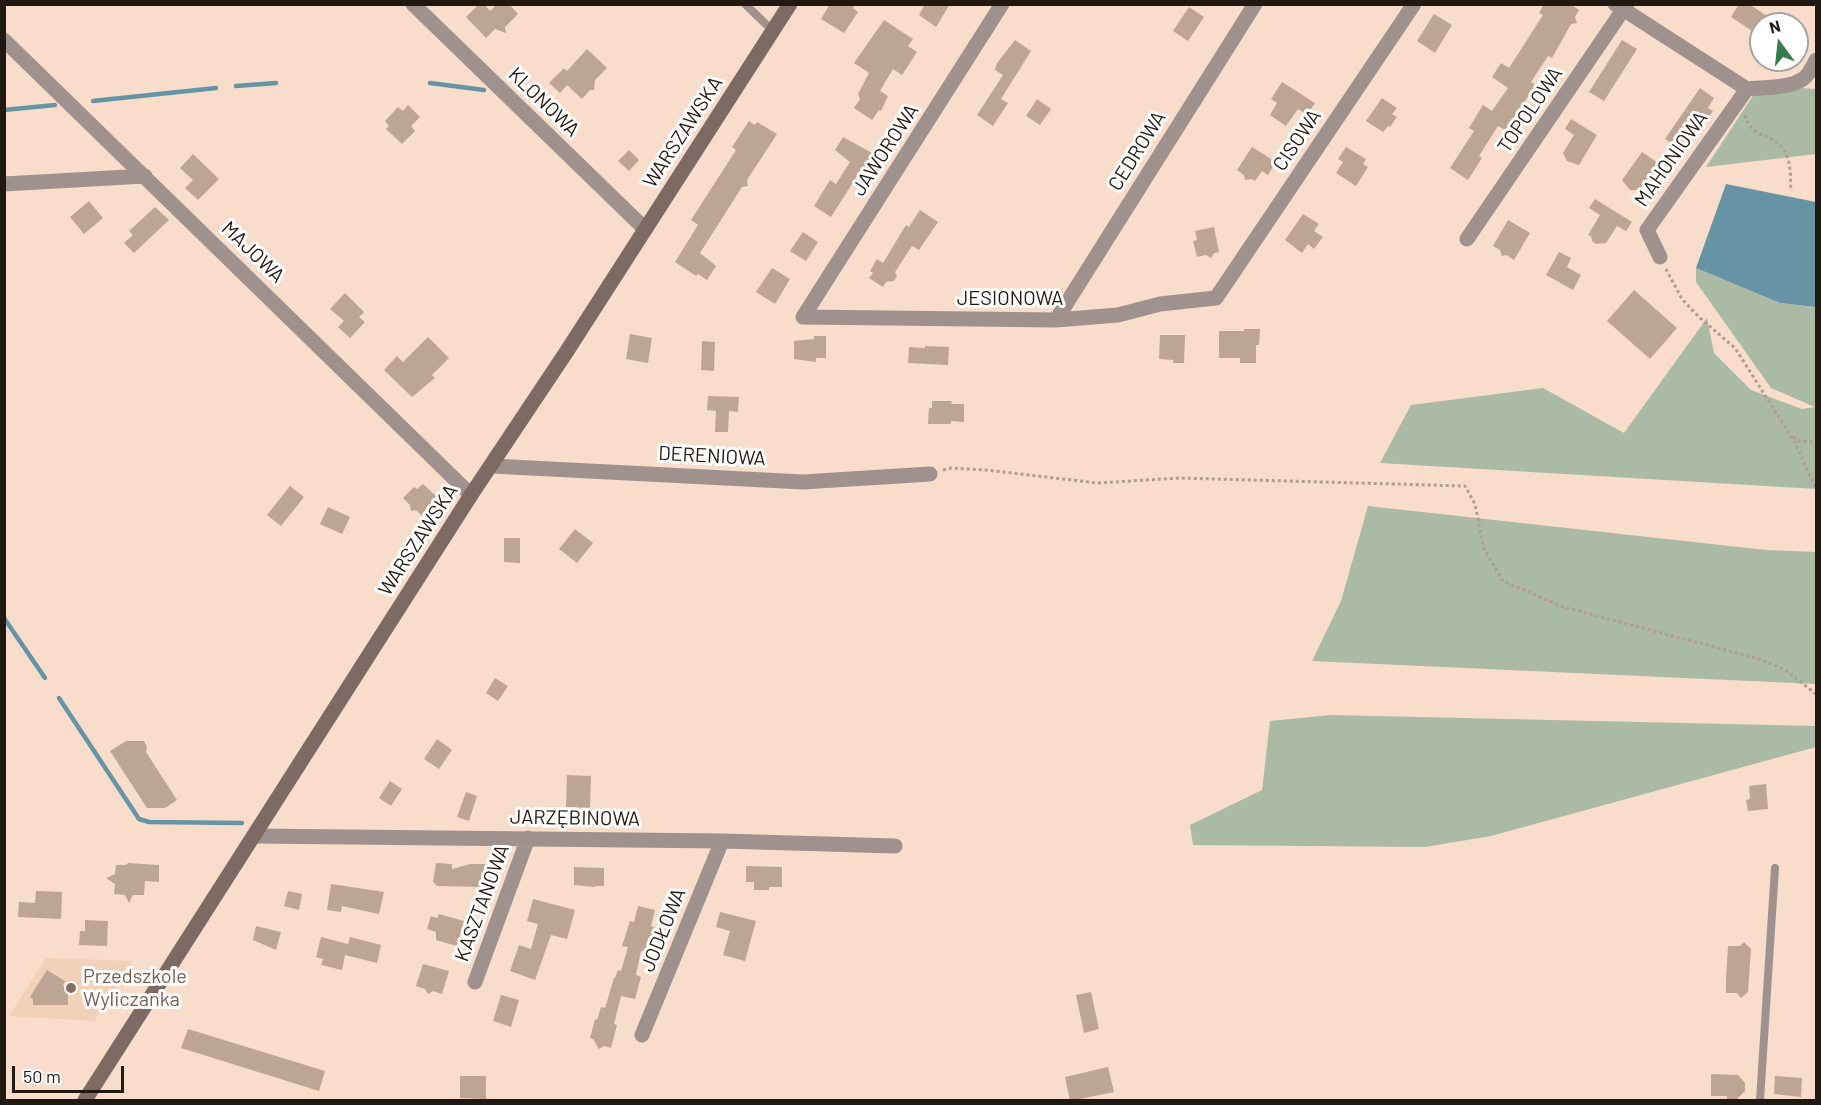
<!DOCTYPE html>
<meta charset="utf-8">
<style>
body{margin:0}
#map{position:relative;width:1821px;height:1105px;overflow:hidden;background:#f8ddca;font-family:Barlow,sans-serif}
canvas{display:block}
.frame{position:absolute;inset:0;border:6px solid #211811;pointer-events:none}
.north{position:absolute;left:1749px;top:12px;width:60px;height:60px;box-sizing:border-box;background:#fff;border:2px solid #a6a3a0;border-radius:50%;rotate:345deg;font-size:16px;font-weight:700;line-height:24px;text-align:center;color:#211811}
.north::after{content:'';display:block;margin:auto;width:21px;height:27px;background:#347e4c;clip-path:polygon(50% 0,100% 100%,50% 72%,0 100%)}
.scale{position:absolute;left:12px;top:1066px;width:112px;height:27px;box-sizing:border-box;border:3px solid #211811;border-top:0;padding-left:8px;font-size:18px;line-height:21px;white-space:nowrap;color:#211811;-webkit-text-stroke:4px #fff;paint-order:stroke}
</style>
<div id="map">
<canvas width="1821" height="1105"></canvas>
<div class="frame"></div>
<div class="north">N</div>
<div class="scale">50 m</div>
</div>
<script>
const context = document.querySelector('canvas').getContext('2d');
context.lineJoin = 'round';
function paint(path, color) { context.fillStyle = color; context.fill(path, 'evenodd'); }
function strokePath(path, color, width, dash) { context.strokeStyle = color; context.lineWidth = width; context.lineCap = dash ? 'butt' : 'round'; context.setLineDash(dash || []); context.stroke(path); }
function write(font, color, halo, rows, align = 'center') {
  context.font = font + ' Barlow,sans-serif'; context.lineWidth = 6; context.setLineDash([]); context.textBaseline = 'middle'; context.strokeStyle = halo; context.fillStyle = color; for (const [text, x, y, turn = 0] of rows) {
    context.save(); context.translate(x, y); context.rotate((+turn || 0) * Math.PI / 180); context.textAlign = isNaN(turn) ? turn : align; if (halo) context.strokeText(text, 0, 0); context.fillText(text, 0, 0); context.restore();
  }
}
paint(new Path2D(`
 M46,958L133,961L94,1021L9,1016Z`), '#f2d1b9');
paint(new Path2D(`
 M1785,87L1816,89V154L1706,167L1756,91Z
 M1696,268L1780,303L1816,307V489L1380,463L1411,405L1543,388L1624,433L1707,318L1714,353L1751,390L1802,409L1815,407L1771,388L1696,282Z
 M1368,506L1766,550L1816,552V684L1312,661L1341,601Z
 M1331,715L1816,726V747L1491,836L1425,847L1193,845L1190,825L1262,790L1270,721Z`), '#aabaa5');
paint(new Path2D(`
 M1726,184L1816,202V307L1780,303L1696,268Z`), '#6794a4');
strokePath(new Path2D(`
 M430,83L484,90
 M236,86L276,83
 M93,101L216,88
 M4,110L55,105
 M4,618L45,678
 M59,698L139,819L149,822L242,823`), '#6794a4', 4.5);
paint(new Path2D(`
 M479,4H484L490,11L497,4H509L518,14L505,27L506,33L495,29L486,38L466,17Z
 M830,4H855L853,8L858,12L844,33L821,19Z
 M925,4H950L936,27L919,15Z
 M1544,4H1570L1579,10L1575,17L1577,23L1571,24L1552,58L1548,56L1531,82L1536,85L1505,130L1498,126L1479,156L1482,158L1468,180L1450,168L1474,131L1469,128L1483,105L1492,111L1508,88L1492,77L1501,63L1509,68L1543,15L1539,13Z
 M1739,4H1749L1767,16L1755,33L1731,17Z
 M1189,7L1204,17L1188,41L1173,31Z
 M1434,14L1452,25L1435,53L1417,41Z
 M884,20L913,39L908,46L917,52L902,75L893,69L880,91L888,96L881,111L879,110L872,120L854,108L860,99L858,94L869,73L854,63Z
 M1015,40L1031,51L1001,99L1008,103L993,126L977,115L1003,75L995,70L997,63Z
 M1622,40L1637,49L1604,101L1589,92Z
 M587,49L607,68L595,80L594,90H590L582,99L567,85L560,93L549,83L564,68L567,71Z
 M1282,82L1315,103L1307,115L1298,109L1286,126L1270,115L1277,103L1271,99Z
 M1700,88L1714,98L1708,108L1713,111L1691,142L1687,139L1681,149L1665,139Z
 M1382,98L1397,108L1392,114L1397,117L1390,127L1388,126L1383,132L1366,121Z
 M1037,99L1051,109L1040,125L1026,116Z
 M408,105L420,117L411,126L415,131L402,144L386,129L389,126L385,121L398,107L403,111Z
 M1571,119L1597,135L1579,165L1567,161L1563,153L1574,135L1565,129Z
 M749,121L755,125L757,122L777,134L747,180L748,186L742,187L700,253L716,266L707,280L698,274L696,276L675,262L698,225L691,220L736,150L732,147Z
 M843,137L874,154L870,164L860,174L859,173L831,217L814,206L830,180L836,184L850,162L835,150Z
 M1252,147L1276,162L1268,175L1262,171L1255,181L1251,179L1245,180L1244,175L1237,170Z
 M1346,147L1366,159L1363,164L1368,167L1356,186L1336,173L1343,162L1338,159Z
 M629,150L639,160L629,171L618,161Z
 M1642,152L1667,169L1661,179L1655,175L1651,180L1648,178L1640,190H1630L1622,180Z
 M193,154L219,179L198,200L185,188L193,180L180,168Z
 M1595,199L1632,222L1626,231L1617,226L1606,243L1596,244L1592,241L1591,236L1588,235L1600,215L1589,208Z
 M89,201L103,218L84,234L70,217Z
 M155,207L169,220L134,253L124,243L133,235L129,231Z
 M920,210L938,222L919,250L912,246L895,272L897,276L894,281L886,282L883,287L869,278L873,273L870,271L877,259L883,263L906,225L909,227Z
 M1303,214L1319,224L1314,231L1323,237L1314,249L1308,244L1302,253L1285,240Z
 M1508,220L1530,233L1514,260L1506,255L1502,256L1500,250L1493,246Z
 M1214,227L1219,252L1214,253L1211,258L1206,255L1197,257L1193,241L1197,240L1195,231Z
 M803,232L818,242L806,261L790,251Z
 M1559,252L1571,258L1567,267L1581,275L1573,290L1546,275Z
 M772,268L790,279L775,304L756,292Z
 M1634,290L1677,328L1650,359L1607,321Z
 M345,293L364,312L359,317L365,322L350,338L338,327L344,321L330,309Z
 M1244,329H1260L1259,345H1256V363H1240V358H1219V331H1244Z
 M630,334L652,338L648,363L626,359Z
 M1160,335H1185L1184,363H1173V360L1159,359Z
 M814,336H826V358H816V362L794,359V341L814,339Z
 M428,337L449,358L432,375L435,378L412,397L384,370L397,356L403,362Z
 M702,341L715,342L714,371L701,370Z
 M925,346L949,347L948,365L908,363L909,347L925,348Z
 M708,396L739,397L738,412L729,411L728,432H715L716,411L707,410Z
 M932,401H952L951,404H964V422L951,421V424H928L929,408H932Z
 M423,484L437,497L421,515L416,510L411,511L410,505L403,498L414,487L417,489Z
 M290,486L304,497L281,526L267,515Z
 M328,507L350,517L342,534L320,524Z
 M575,529L593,543L577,563L559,549Z
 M504,538H520V563L504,562Z
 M495,678L508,686L498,701L486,693Z
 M437,739L452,750L439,769L424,759Z
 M126,741H144L147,747L146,752L177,800L165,808H147L110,751Z
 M567,775L591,776L590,808L566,807Z
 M390,781L402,789L391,806L379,798Z
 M1766,784L1768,809L1748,811L1746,800L1750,799L1749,786Z
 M466,792L477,796L469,821L457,817Z
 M128,863L159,865V882L145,881L144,895H133L129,903L125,895L114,894L115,884L106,878L115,874L116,865H126Z
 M436,863L452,864V869L470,864H487V876L491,880L485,887L437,886L433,882Z
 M746,866L782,867V887H769V890H754V882H746Z
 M574,867L604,868V886H595V887L574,885Z
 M331,884L384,892L379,914L342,906L341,912L327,910Z
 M36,891L62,892L61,919L18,917L19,902L35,903Z
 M288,891L302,894L299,910L284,906Z
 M533,899L575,910L567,939L551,935L535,980L510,971L519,945L531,949L538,924L527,921Z
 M638,906L655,910L651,926L655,928L647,953L641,951L636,975L641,977L635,999L621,996L614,1024L617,1025L611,1048L604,1046L599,1049L593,1039L590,1038L595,1019L597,1020L601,1007L605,1008L614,978H615L618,970L621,971L628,947L622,946L630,921L634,922Z
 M720,912L756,921L745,961L723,955L730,931L716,927Z
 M439,914L464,921L457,946L436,940V932L427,929L431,916L437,918Z
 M85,920L108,921L107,946L79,945L80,931H85Z
 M256,926L281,932L276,950L253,940Z
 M321,937L348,944L350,937L381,945L377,963L345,955L342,970L321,965L323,959L316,957Z
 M1744,942L1751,949L1748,992L1741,998L1737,993H1726V978L1728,946H1740Z
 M423,964L449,971L442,994L433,991L428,994L425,989L416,986Z
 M47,970L65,981L63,985L68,988V1005H33V999L30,997Z
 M1091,992L1099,1029L1084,1033L1076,995Z
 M501,995L519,1000L511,1027L493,1021Z
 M188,1029L325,1071L319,1091L181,1048Z
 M1108,1067L1114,1092L1070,1101L1065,1077Z
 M1711,1074L1738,1075L1745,1083V1091L1735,1101H1727V1096H1711Z
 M460,1076H486V1099L460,1098Z
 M1775,1076L1802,1078L1801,1097L1774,1094Z`), '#bea593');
strokePath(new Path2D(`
 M1745,115C1752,140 1769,130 1783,149C1792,161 1790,177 1791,191
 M1666,269L1682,299L1699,317L1735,348L1794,441L1816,488
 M1793,437L1798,441L1816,442
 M943,470L951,468L986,470L1098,483L1179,478L1465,486L1475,504L1484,549L1503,581L1563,607L1756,658L1784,669L1816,694`), '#b19c8d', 3, [3, 3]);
strokePath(new Path2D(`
 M745,4L773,31
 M1760,1100L1775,868`), '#9f918d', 8);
strokePath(new Path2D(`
 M413,4L645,229
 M1615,4L1747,89
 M4,40L471,495
 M1747,89C1763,87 1788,89 1803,79C1809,75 1813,66 1816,60
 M4,184L145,176
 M1467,239L1627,4
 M1660,257L1647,230L1747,89
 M803,317L1056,320L1118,315L1160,304L1216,298L1414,4
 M803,317L1002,4
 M1056,320L1255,4
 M492,466L803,482L930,474
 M255,836L722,841L895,846
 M475,982L528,838
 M642,1035L722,841`), '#9f918d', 15);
strokePath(new Path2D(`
 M85,1100L471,495L567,351L790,4`), '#7d6a64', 15);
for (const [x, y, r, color] of [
 [71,988,6,"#8d6e63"]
]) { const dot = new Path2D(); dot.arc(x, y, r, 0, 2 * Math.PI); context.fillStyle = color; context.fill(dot); strokePath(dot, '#fff', 2); }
write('20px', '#211811', '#fff', [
 ["KLONOWA",544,102,44],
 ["TOPOLOWA",1530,110,-56],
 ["WARSZAWSKA",683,132,-57],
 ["CISOWA",1297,140,-56],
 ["JAWOROWA",885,150,-57],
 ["CEDROWA",1137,151,-58],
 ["MAHONIOWA",1671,159,-55],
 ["MAJOWA",253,252,44],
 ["JESIONOWA",1010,298],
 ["DERENIOWA",712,456,3],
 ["WARSZAWSKA",418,540,-57],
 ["JARZĘBINOWA",575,818,1],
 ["KASZTANOWA",482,903,-70],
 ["JODŁOWA",663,930,-68]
]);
write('20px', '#785e54', '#fff', [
 ["Przedszkole",83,976],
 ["Wyliczanka",83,999]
], 'left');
</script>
